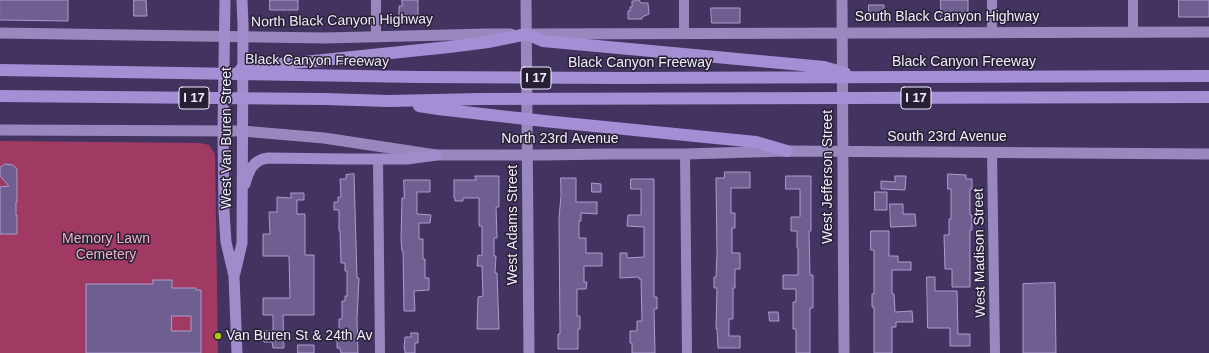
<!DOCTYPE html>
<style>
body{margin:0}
canvas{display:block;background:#433361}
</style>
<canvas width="1209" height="353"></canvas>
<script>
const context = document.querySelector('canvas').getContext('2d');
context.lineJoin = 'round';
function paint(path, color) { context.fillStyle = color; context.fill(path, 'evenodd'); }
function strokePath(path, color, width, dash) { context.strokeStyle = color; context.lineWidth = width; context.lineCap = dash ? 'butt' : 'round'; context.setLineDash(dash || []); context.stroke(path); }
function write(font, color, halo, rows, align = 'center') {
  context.font = font + ' Arial,sans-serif'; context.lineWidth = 3; context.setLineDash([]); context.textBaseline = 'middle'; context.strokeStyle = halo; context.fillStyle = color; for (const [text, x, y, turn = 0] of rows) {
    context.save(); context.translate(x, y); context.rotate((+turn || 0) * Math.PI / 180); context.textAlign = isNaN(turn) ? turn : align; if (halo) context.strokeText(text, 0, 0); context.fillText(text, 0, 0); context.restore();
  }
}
paint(new Path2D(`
 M0,141L200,143L209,145L215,154L218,353H0Z`), '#a03a63');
const building = new Path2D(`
 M0,0H68V21L0,20Z
 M134,0H146L147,16H134Z
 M270,0H298V10H270Z
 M402,0H418V22H399V6H402Z
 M636,0H639L641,3H648L649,14L642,17V19H628V11H630V7H632V1H635Z
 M941,0H968V20H941Z
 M1179,0H1209V17H1179Z
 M869,5H884V12H888V19H869Z
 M711,8H740V23H712Z
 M5,164L13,165L17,169V202H16V215H17V234H0V187L9,186L0,176V168Z
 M725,172H750V188H731V213H735V228H732V253H740V269H735V288H733V319H729V336H740V348H718L717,329H716L717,288H714V277H716L717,253L716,178H724Z
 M354,174L357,278H359L357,319L358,353H341L340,348H337V333H339V319H342V301H345V296H347V271H345V263H341L340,231H339V210H334V202H338V197H341L340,179H346V175Z
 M948,174L966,175V179H972V189H970V215H972V230H970V287H952V269H945L944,235H949V219H951V189H948Z
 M475,176H499V207H496L497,238H494V256H496L495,273H497L499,329H477L478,297L483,296L482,266H477L478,255L482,256V226H479V198H463V201H455V198H454V180H476Z
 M786,176H811V231H809L810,275H813V308H810V353H796V329H793V302H796V289H783V275H798V248H797V231H791V217H800V189H786Z
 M895,176H906L905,190L881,189V181L895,182Z
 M561,178H576V202H597V214L581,213V221H579V238H586V253H602V266H584V282H587L586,289H577V316H580V329H578V349H558V334H560L559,217L561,196Z
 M631,179H654V297H657V309H654L655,353H632V343H630V331H637V321H642L641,279H639V277L620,278V253H627V258L644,257V227L627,226L628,215H641V189H631Z
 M404,180H430V192H417V214L431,215L430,223H419V239H423V259H425V278H429V290L414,291L415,311H404L403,251H402L401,240L402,198H404Z
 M592,183L601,184V192H592Z
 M875,192H887V210H875Z
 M291,193H304V200H297V214H305V255H314V315H283L284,348H273L272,342H264L263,331H273V315H263V298H290L289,256H263V234H270L269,212H277V197L291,198Z
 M890,204H903V214H915L916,226L891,227Z
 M871,231H889V256H898V262H911V270H892V294H894L895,312L912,311L913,322H896V327H892V353H874V307H872V294H874V250H871Z
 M927,277H935V291H957L958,334H970V346H950V328H928Z
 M153,280H172V288H196V290H201V353H86V284H153ZM172,316H191V331H172Z
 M1055,283L1056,353H1023V284Z
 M769,312H778L779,321H770Z
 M411,333H418V343H415V353H405V349H404L405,337H411Z
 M298,345H314V353H298Z`);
paint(building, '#6f5e90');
strokePath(building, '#ab9bd1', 1);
strokePath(new Path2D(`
 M376,0V36
 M684,0V34
 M992,0V32
 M1133,32V0
 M992,153L995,353
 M685,154L687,353
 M378,159L380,353`), '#9888bd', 10);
strokePath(new Path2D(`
 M526,0L529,353
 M842,0L844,353`), '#9888bd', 11);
strokePath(new Path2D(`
 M0,33L325,38L488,34H511
 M528,34L1209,32
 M0,130L242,131L324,138L436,155H544L607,154H685L787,151L1209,154`), '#9888bd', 11);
strokePath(new Path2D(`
 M225,0L223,131L224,211L226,242L234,276L237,353
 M245,184C249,170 253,160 268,158L344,159H407L436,155
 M235,273L242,243L243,25L242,0`), '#a08ccb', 11);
strokePath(new Path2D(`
 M241,69L255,66L304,62L449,47L488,42L527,34L543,41L824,67L845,73
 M0,70L418,77L619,78L1209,76
 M0,96L324,99L389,101L479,99L1209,97
 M419,106L438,109L544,121L756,142L787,151`), '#a58fd4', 12);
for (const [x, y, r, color] of [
 [218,336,4,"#adc60f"]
]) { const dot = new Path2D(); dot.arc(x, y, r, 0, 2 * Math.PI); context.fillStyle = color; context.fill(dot); strokePath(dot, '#272035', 1.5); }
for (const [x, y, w] of [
 [536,78,30],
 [194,98,30],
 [916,98,30]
]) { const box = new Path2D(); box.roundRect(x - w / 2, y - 11, w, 22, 3); context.fillStyle = '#272035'; context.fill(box); strokePath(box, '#f1edfe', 1); }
write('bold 13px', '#f1edfe', null, [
 ["I 17",536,78],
 ["I 17",194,98],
 ["I 17",916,98]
]);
write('14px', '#f1edfe', '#272035', [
 ["South Black Canyon Highway",947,17],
 ["North Black Canyon Highway",342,21,-1],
 ["Black Canyon Freeway",317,61,1],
 ["Black Canyon Freeway",964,62],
 ["Black Canyon Freeway",640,63],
 ["South 23rd Avenue",947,137],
 ["West Van Buren Street",227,138,-90],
 ["North 23rd Avenue",560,139],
 ["West Jefferson Street",828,177,-90],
 ["West Adams Street",513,225,-90],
 ["West Madison Street",980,253,-91]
]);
write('14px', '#f0b4c6', '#272035', [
 ["Memory Lawn",106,239],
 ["Cemetery",106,255]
]);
write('14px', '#f1edfe', '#272035', [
 ["Van Buren St & 24th Av",226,336]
], 'left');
</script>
